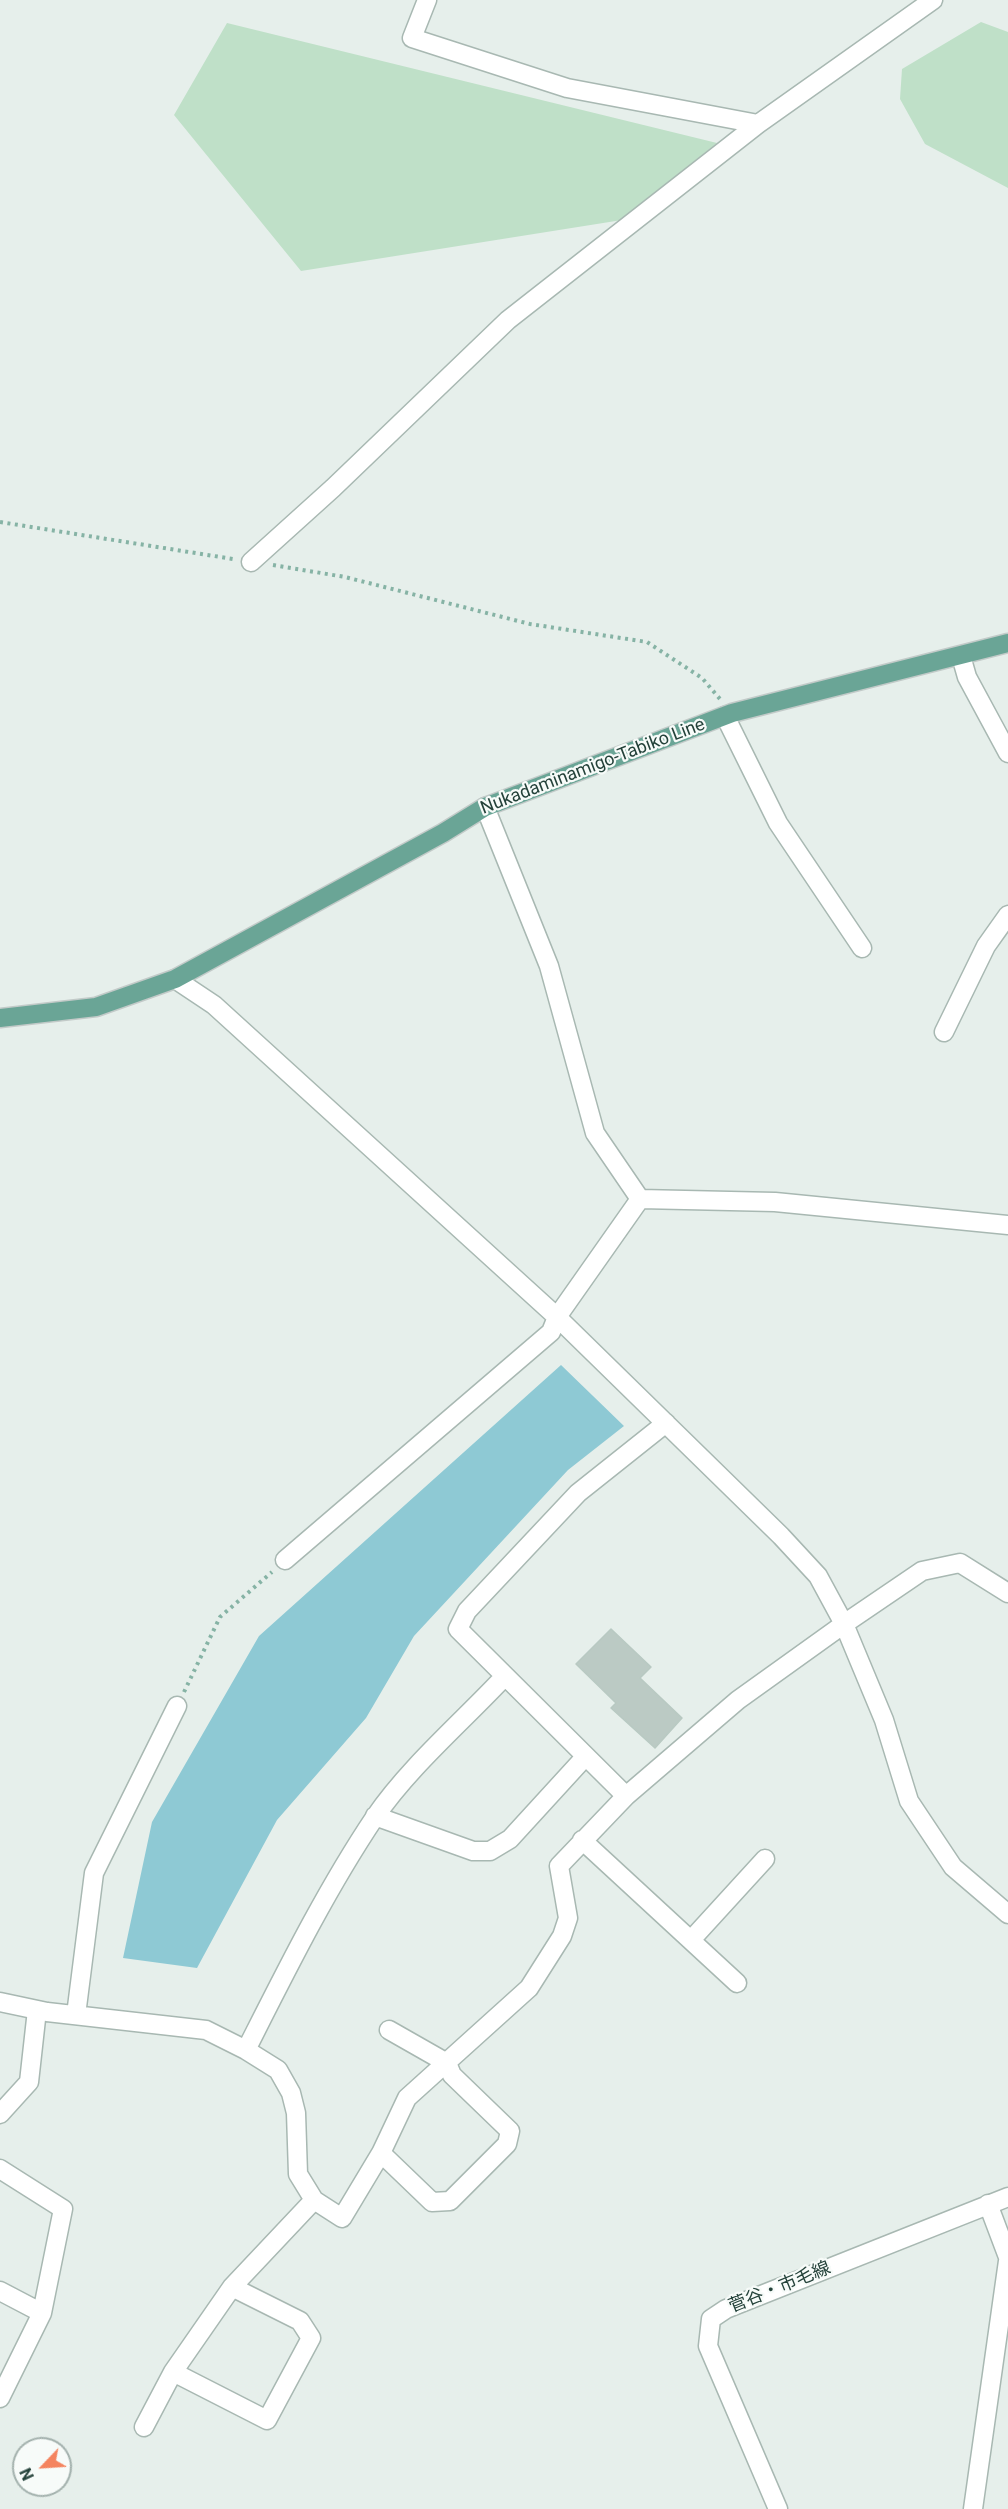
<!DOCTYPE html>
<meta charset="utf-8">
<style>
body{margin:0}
#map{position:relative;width:1008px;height:2509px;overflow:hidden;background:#e6efeb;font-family:Roboto,sans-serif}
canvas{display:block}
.north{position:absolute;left:12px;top:2437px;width:60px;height:60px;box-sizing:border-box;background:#f7fbf9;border:2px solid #a3b1ad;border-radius:50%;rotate:245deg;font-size:16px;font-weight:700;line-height:24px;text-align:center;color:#24423a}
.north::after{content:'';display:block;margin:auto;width:21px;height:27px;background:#f4845f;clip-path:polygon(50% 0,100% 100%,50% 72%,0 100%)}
</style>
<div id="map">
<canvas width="1008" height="2509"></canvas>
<div class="north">N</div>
</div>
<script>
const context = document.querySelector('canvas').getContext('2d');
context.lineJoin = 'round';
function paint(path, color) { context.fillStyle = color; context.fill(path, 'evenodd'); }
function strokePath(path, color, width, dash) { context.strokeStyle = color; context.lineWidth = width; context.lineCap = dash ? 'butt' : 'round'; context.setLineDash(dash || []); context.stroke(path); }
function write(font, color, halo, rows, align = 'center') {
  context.font = font + ' Roboto,"Noto Sans JP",sans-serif'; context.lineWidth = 4.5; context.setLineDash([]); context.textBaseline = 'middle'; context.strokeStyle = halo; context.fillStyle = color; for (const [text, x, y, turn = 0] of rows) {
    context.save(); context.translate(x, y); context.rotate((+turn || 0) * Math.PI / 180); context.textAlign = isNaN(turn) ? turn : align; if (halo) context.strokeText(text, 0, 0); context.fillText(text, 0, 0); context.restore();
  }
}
paint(new Path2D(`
 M981,22L1008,32V188L925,144L900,99L902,69Z
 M227,23L717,143L622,220L301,271L174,115Z`), '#bfe0c8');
paint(new Path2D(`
 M561,1365L624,1426L568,1470L414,1636L366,1718L277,1820L197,1968L123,1958L152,1822L259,1636Z`), '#8ec9d4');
const building = new Path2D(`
 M611,1629L651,1667L640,1678L682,1718L655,1748L611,1708L616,1703L576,1664Z`);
paint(building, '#bbcac4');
strokePath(building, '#b8c9c2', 1.5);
const minor = new Path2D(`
 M427,0L412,38L567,88L758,124L933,0
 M251,562L333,488L508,320L758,124
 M961,656L967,677L1008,753
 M725,716L778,823L862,948
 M485,807L549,966L595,1133L640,1199
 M175,979L214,1005L557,1317L781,1536L818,1576L844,1624L884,1720L909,1801L953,1867L1008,1914
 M944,1032L986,946L1008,915
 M285,1560L551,1332L557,1317L640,1199L775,1202L1008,1225
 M626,1796L738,1700L844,1624L922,1571L960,1563L1008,1593
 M375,1816L473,1851H490L510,1839L585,1757
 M582,1840L737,1983
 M691,1940L765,1859
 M0,2002L47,2012L206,2030L246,2050L278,2070L291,2093L296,2113L298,2174L314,2200L342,2218L381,2153L407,2098L529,1988L562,1936L568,1918L559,1866L626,1796L458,1629L467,1611L578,1493L666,1423
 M76,2015L94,1873L177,1706
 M246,2050C286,1971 326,1890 375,1817C409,1767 463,1721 505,1676
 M0,2114L29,2082L37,2010
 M381,2153L432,2202L450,2201L507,2144L510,2131L452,2075L447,2063L389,2030
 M0,2169L63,2209L42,2313L0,2398
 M988,2204L1008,2257
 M0,2291L42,2313
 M173,2372L267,2420L311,2338L300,2321L232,2287
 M144,2427L173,2372L232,2287L314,2200
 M778,2509L708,2346L711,2319L726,2309L1008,2197
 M973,2509L1008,2261`);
const major = new Path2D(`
 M0,1018L96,1007L175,979L443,833L485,807L732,713L1008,643`);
strokePath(minor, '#a8b8b2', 21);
strokePath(major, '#c2cac8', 21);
strokePath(new Path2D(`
 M0,522L233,559
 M273,565L345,577L530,624L647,642L702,678L720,699
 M184,1692L220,1617L272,1572`), '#86b3a5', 4, [3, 4.5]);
strokePath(minor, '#fff', 18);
strokePath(major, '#6aa596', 18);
write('18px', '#24423a', '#f7fbf9', [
 ["Nukadaminamigo-Tabiko Line",593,767,-21],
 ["菅谷・市毛線",780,2288,-22]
]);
</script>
